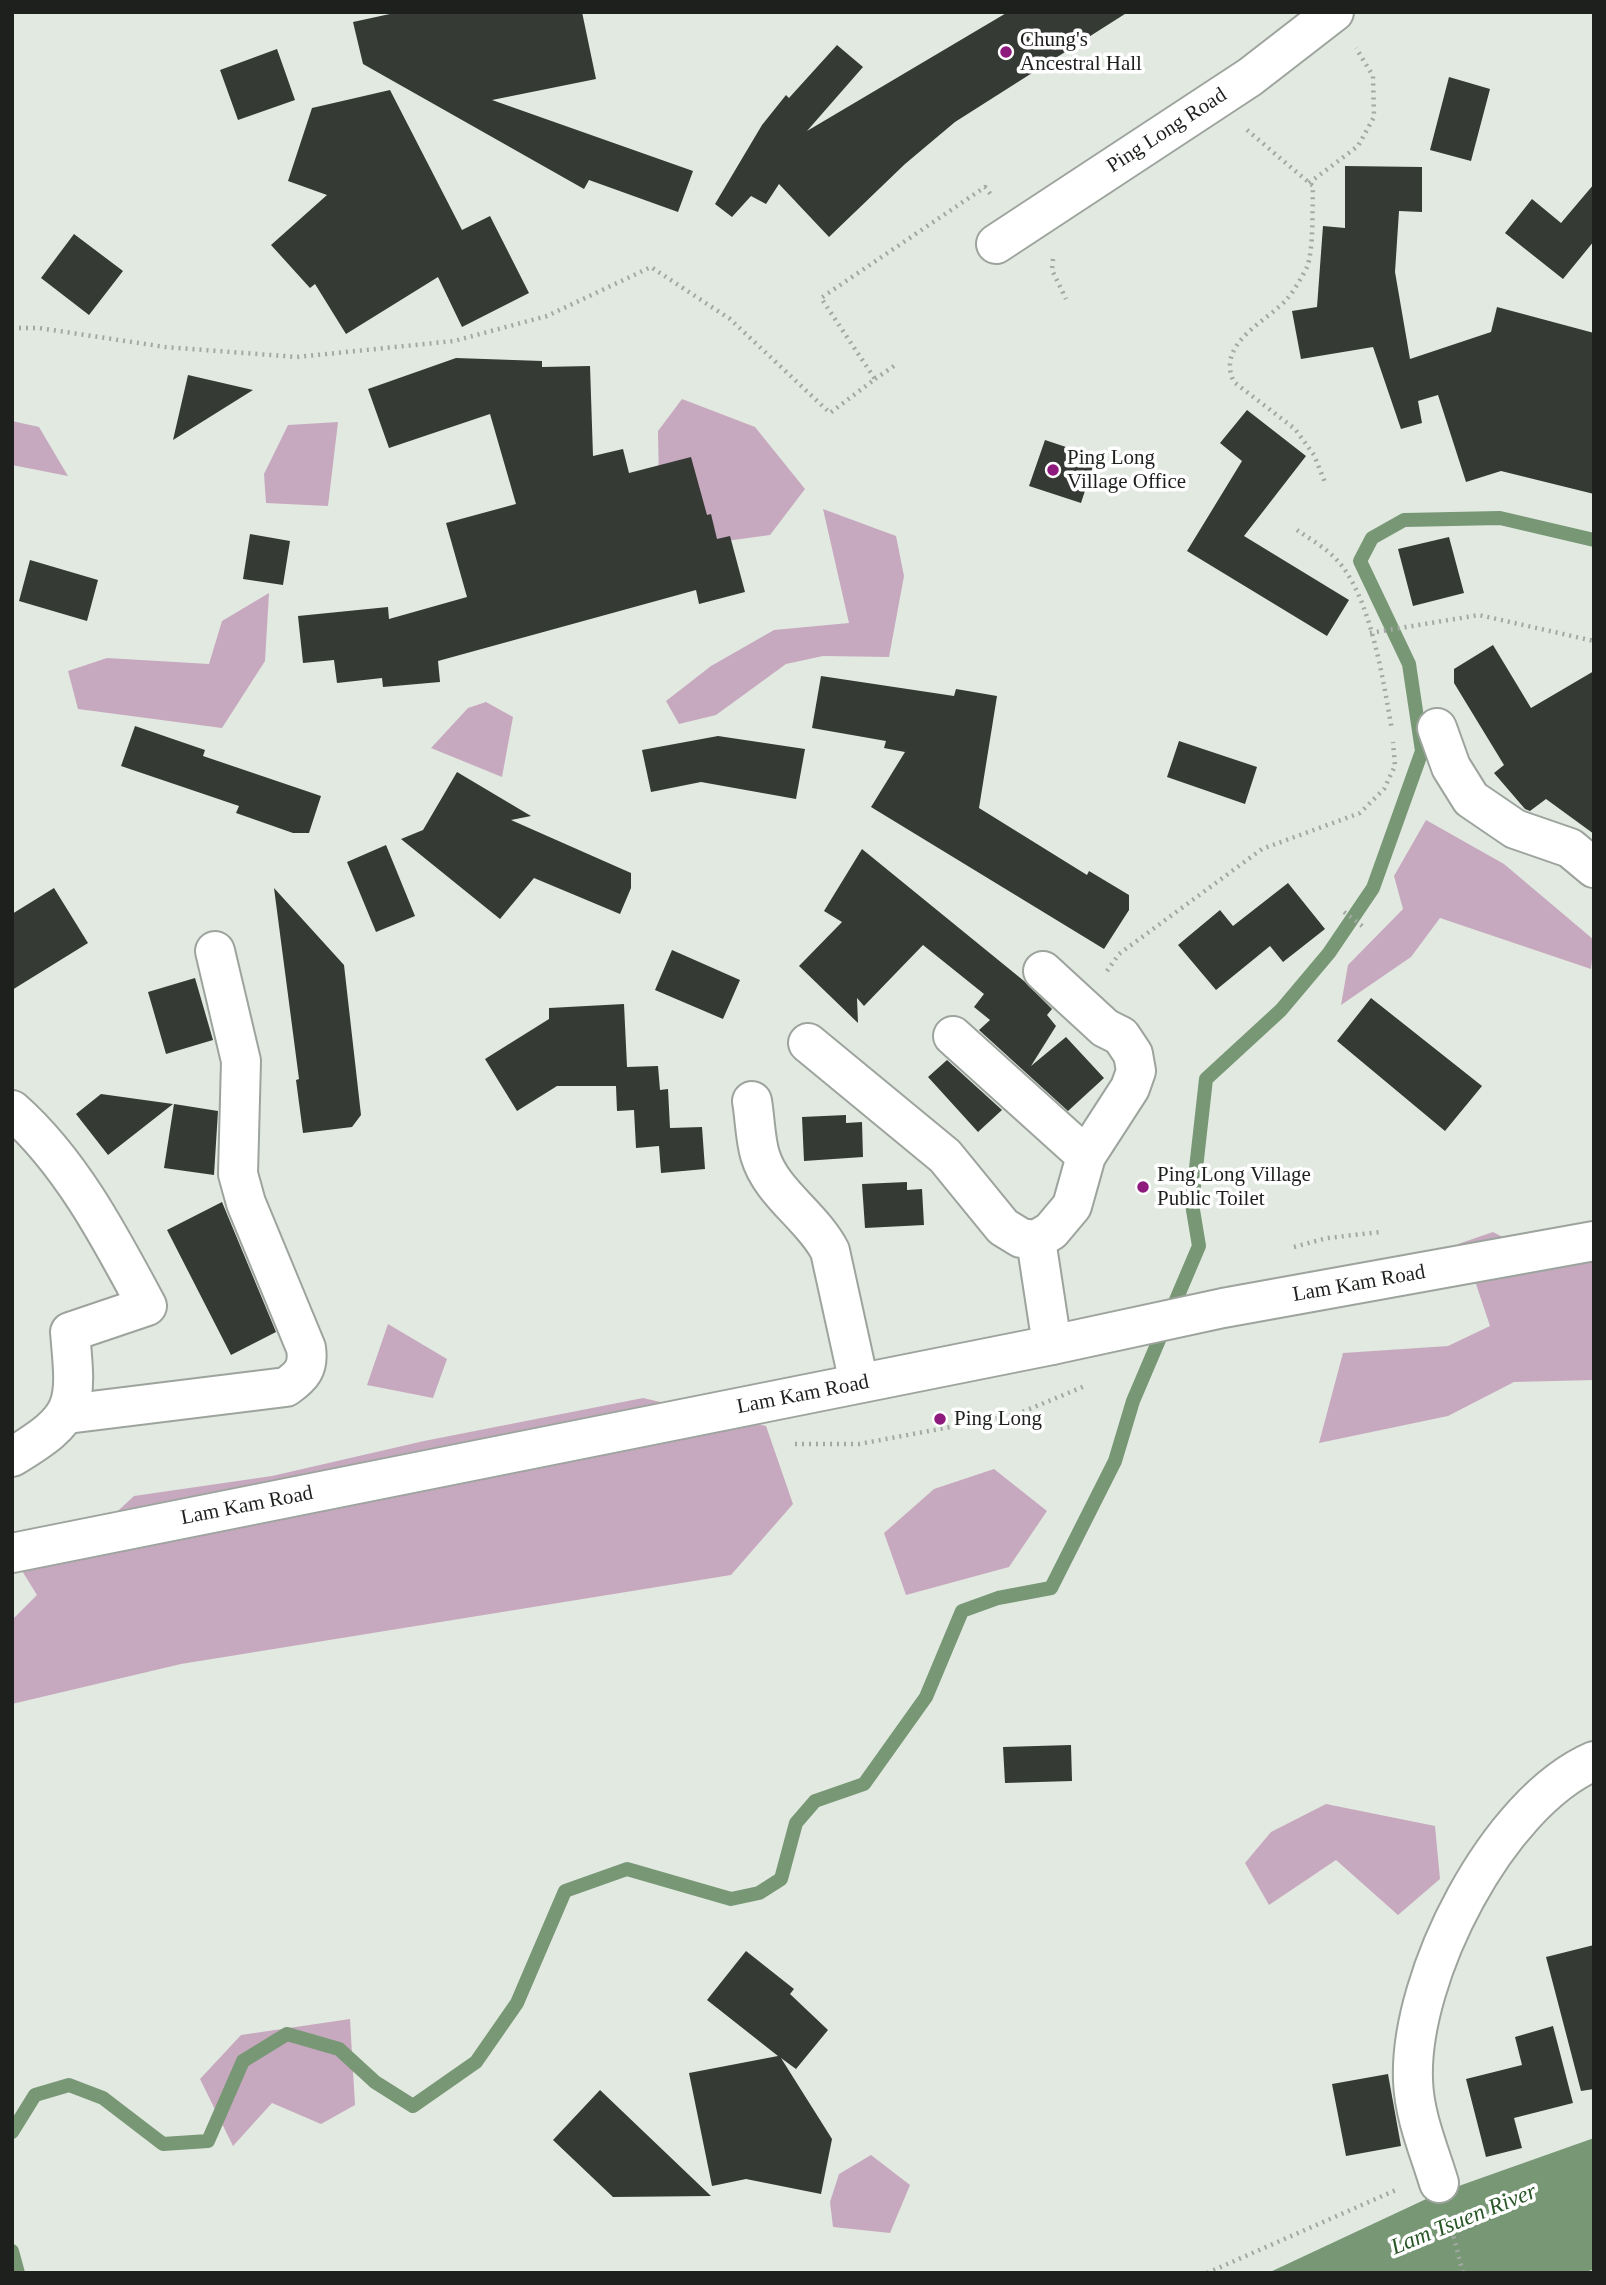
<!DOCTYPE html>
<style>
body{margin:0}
#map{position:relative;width:1606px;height:2285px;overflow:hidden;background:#e2e9e1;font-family:"Times New Roman",serif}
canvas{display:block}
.frame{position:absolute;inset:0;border:14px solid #1d201d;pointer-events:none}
</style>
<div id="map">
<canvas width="1606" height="2285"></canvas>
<div class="frame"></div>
</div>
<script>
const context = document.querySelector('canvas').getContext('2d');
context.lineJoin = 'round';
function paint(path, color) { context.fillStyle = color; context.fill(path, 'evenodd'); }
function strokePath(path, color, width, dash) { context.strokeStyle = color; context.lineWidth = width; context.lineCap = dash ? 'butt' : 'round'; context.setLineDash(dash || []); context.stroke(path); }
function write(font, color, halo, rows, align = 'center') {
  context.font = font + ' "Times New Roman",serif'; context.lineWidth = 7; context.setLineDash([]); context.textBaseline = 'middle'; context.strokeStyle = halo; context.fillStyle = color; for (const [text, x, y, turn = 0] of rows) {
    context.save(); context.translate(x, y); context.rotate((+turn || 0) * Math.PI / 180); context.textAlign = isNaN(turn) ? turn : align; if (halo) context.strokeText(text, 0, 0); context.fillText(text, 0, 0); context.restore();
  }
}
paint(new Path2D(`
 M682,399L755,427L805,489L770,535L704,544L659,487L658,431Z
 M12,421L39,427L68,476L12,465Z
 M338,422L328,506L266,503L264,474L288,425Z
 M823,509L896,536L904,576L889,657L823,656L786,664L716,715L679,724L666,701L711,666L774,630L849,623Z
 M269,593L265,661L222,728L78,709L68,671L107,658L209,664L222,621Z
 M486,702L513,717L502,777L431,748L468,708Z
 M1426,820L1504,864L1594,940L1591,969L1440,918L1411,957L1341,1005L1348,965L1403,909L1394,876Z
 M1594,1222V1380L1514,1382L1448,1416L1319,1443L1343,1353L1448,1346L1490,1326L1474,1278L1458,1244L1493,1232L1549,1261Z
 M388,1324L447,1359L433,1398L367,1385Z
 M643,1398L766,1426L793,1504L731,1575L181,1664L12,1704V1620L37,1595L19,1566L69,1556L134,1496L272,1476L424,1441Z
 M994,1469L1047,1511L1009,1567L906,1595L884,1533L934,1489Z
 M1326,1804L1435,1826L1440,1879L1398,1915L1336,1860L1269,1905L1245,1863L1271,1832Z
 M350,2019L355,2105L321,2124L272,2103L233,2146L200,2079L241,2035Z
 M871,2155L910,2185L890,2233L833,2227L830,2202L839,2174Z`), '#c7a9bf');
paint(new Path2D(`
 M1594,2138V2269L1584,2273H1268L1439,2193Z`), '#779775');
strokePath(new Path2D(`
 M12,2132L35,2095L69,2085L103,2098L163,2144L208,2141L243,2061L287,2034L339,2049L375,2082L413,2106L476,2062L517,2003L565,1891L627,1869L731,1899L759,1893L781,1879L796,1823L815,1801L864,1784L926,1697L962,1611L998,1598L1051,1588L1115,1461L1133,1401L1199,1246L1192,1204L1206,1079L1281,1010L1329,953L1373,888L1422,751L1409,664L1360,561L1372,538L1404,520L1500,518L1594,540
 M12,2251L18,2273`), '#779775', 14);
paint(new Path2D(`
 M399,12H582L596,79L492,100L693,171L678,212L589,180L584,189L363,64L353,22Z
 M1008,12H1128L955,122L905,164L829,237L779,184L766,204L751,196L732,217L715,204L762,125L786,95L789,98L837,45L863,67L807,131Z
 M277,49L295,100L238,120L220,70Z
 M1449,77L1490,89L1471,161L1430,150Z
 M390,90L462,230L490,216L529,293L462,327L438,277L346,334L315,284L310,288L271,245L327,195L288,181L312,108Z
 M1345,166L1422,167V212L1399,211L1395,272L1410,359L1491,332L1497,307L1594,333V494L1501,471L1466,482L1438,395L1418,401L1422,423L1401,429L1373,347L1301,359L1292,311L1317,307L1323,226L1345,228Z
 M1594,184V241L1563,279L1505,233L1532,199L1561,223Z
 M74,234L123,271L89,315L41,278Z
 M456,358L542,361V367L590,366L593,456L623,449L629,473L691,457L707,515L711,514L717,539L730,536L745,592L699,604L696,590L438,661L440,682L383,687L382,678L337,683L334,660L303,663L298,616L388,607L389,619L467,597L446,523L516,504L490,414L389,448L368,389Z
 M188,375L253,390L173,440Z
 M1247,410L1306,456L1244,536L1349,600L1327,636L1187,551L1242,461L1220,443Z
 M1045,440L1096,457L1081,503L1029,486Z
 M250,534L290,541L283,585L243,579Z
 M1449,537L1464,593L1413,606L1398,549Z
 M30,560L98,580L87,621L19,601Z
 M1493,645L1531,708L1594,671V834L1546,799L1530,811L1525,809L1494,773L1504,765L1454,683V669Z
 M821,676L954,696L956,689L997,696L979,808L1087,875L1089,871L1129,895V910L1104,949L871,807L905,752L884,748L886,741L812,728Z
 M135,726L205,750L203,756L321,796L309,833H293L236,813L239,806L121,766Z
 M718,736L805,749L796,799L701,782L651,792L642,750Z
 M1179,741L1257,767L1245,804L1167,777Z
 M457,772L531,816L511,820L631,873V888L620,914L534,878L500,919L401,839L423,830Z
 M386,845L415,916L376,932L347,862Z
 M862,849L1024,981L1052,1009L1047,1015L1056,1026L1031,1066L1066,1037L1104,1078L1068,1111L979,1030L990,1020L974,1007L984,994L923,945L864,1006L857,998L858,1023L799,966L842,922L824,911Z
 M1288,883L1325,929L1283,962L1270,946L1216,990L1178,945L1220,910L1233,926Z
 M54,888L88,943L12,990V914Z
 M274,888L344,965L361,1115L352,1127L303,1133L296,1080L299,1079Z
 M672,950L740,980L723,1019L655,990Z
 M195,978L213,1040L166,1054L148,992Z
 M1371,998L1482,1086L1445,1131L1337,1041Z
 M624,1004L627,1067L658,1066L660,1090L668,1089L670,1128L702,1127L705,1169L661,1173L659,1146L636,1148L634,1110L617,1111L616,1086H557L517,1111L485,1059L549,1019V1008Z
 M947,1060L1002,1110L978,1132L928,1077Z
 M101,1094L173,1104L108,1155L76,1114Z
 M174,1104L218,1111L214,1175L164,1168Z
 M846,1115V1123L862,1122L863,1157L804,1161L802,1117Z
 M907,1182V1190L922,1189L924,1225L865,1228L862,1184Z
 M222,1202L276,1332L231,1355L167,1230Z
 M1071,1745L1072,1781L1005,1783L1003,1747Z
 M1594,1945V2089L1581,2091L1546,1957Z
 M746,1951L794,1989L790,1994L828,2030L796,2069L781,2058L832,2139L821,2194L746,2179L712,2186L689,2073L778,2056L707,2000Z
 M1553,2026L1573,2103L1514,2118L1522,2148L1486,2157L1466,2079L1522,2065L1515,2037Z
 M1388,2074L1401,2146L1346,2156L1332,2084Z
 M600,2090L711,2196L613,2197L553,2140Z`), '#353a34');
const minor = new Path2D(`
 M996,244L1250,77L1334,12
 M1437,728L1451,767L1471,799L1515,829L1570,848L1594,868
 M953,1036L1086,1156
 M808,1043L945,1156L1003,1227L1021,1238L1036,1240L1051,1231L1072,1206L1086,1156L1130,1088L1136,1071L1133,1054L1121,1036L1105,1028L1043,971
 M752,1101C755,1118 755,1138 760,1155C771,1193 812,1216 830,1251L859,1383
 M12,1110C71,1162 110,1237 147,1306L70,1332C77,1407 78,1417 12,1457
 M1036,1240L1052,1345
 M67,1414L286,1387C302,1376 309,1368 306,1348L246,1203L238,1174L241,1061L215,951
 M1439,2183C1429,2150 1414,2116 1413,2080C1409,1977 1497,1803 1594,1761`);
const major = new Path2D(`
 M12,1553L1052,1345L1223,1308L1594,1241`);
strokePath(minor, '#9da49d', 42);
strokePath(major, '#9da49d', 42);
strokePath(new Path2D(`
 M1593,12L1594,13
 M1247,130L1313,186C1312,207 1314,249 1307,267C1302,277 1294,291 1287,299C1268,321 1215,343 1234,382L1295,429L1314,455L1326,485
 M1309,183L1358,146L1374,117L1373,76L1356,48
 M1053,259L1052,270L1066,299
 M12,328H39L165,347L297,357L454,341L547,316L651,267L730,319L830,413L875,379L821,298L985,187L992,196
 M875,379L894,366
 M1297,530C1310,539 1326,548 1337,560C1371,597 1383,680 1392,730
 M1370,633L1479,615L1594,641
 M1344,912L1366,929
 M1107,971L1119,954L1262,849L1360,813L1384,789L1395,766L1393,742
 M1294,1247L1327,1238L1381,1232
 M795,1444H859L1015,1415L1085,1386
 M1450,2223L1463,2273
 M1207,2273L1396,2190`), '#a2a8a2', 4.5, [2, 5]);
strokePath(minor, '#fff', 38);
strokePath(major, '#fff', 38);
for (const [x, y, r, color] of [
 [1006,52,7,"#8d1a7c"],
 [1053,470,7,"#8d1a7c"],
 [1143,1187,7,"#8d1a7c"],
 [940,1419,7,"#8d1a7c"]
]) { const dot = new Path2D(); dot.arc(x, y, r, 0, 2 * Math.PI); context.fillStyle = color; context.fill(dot); strokePath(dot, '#fff', 2.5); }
write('21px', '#1d201d', '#fff', [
 ["Chung's",1020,40],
 ["Ancestral Hall",1020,64],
 ["Ping Long",1067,458],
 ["Village Office",1067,482],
 ["Ping Long Village",1157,1175],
 ["Public Toilet",1157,1199],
 ["Ping Long",954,1419]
], 'left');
write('21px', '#1d201d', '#fff', [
 ["Ping Long Road",1167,131,-33],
 ["Lam Kam Road",1359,1284,-10],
 ["Lam Kam Road",803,1395,-11],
 ["Lam Kam Road",247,1506,-11]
]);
write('italic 23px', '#285626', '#fff', [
 ["Lam Tsuen River",1464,2220,-22]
]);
</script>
